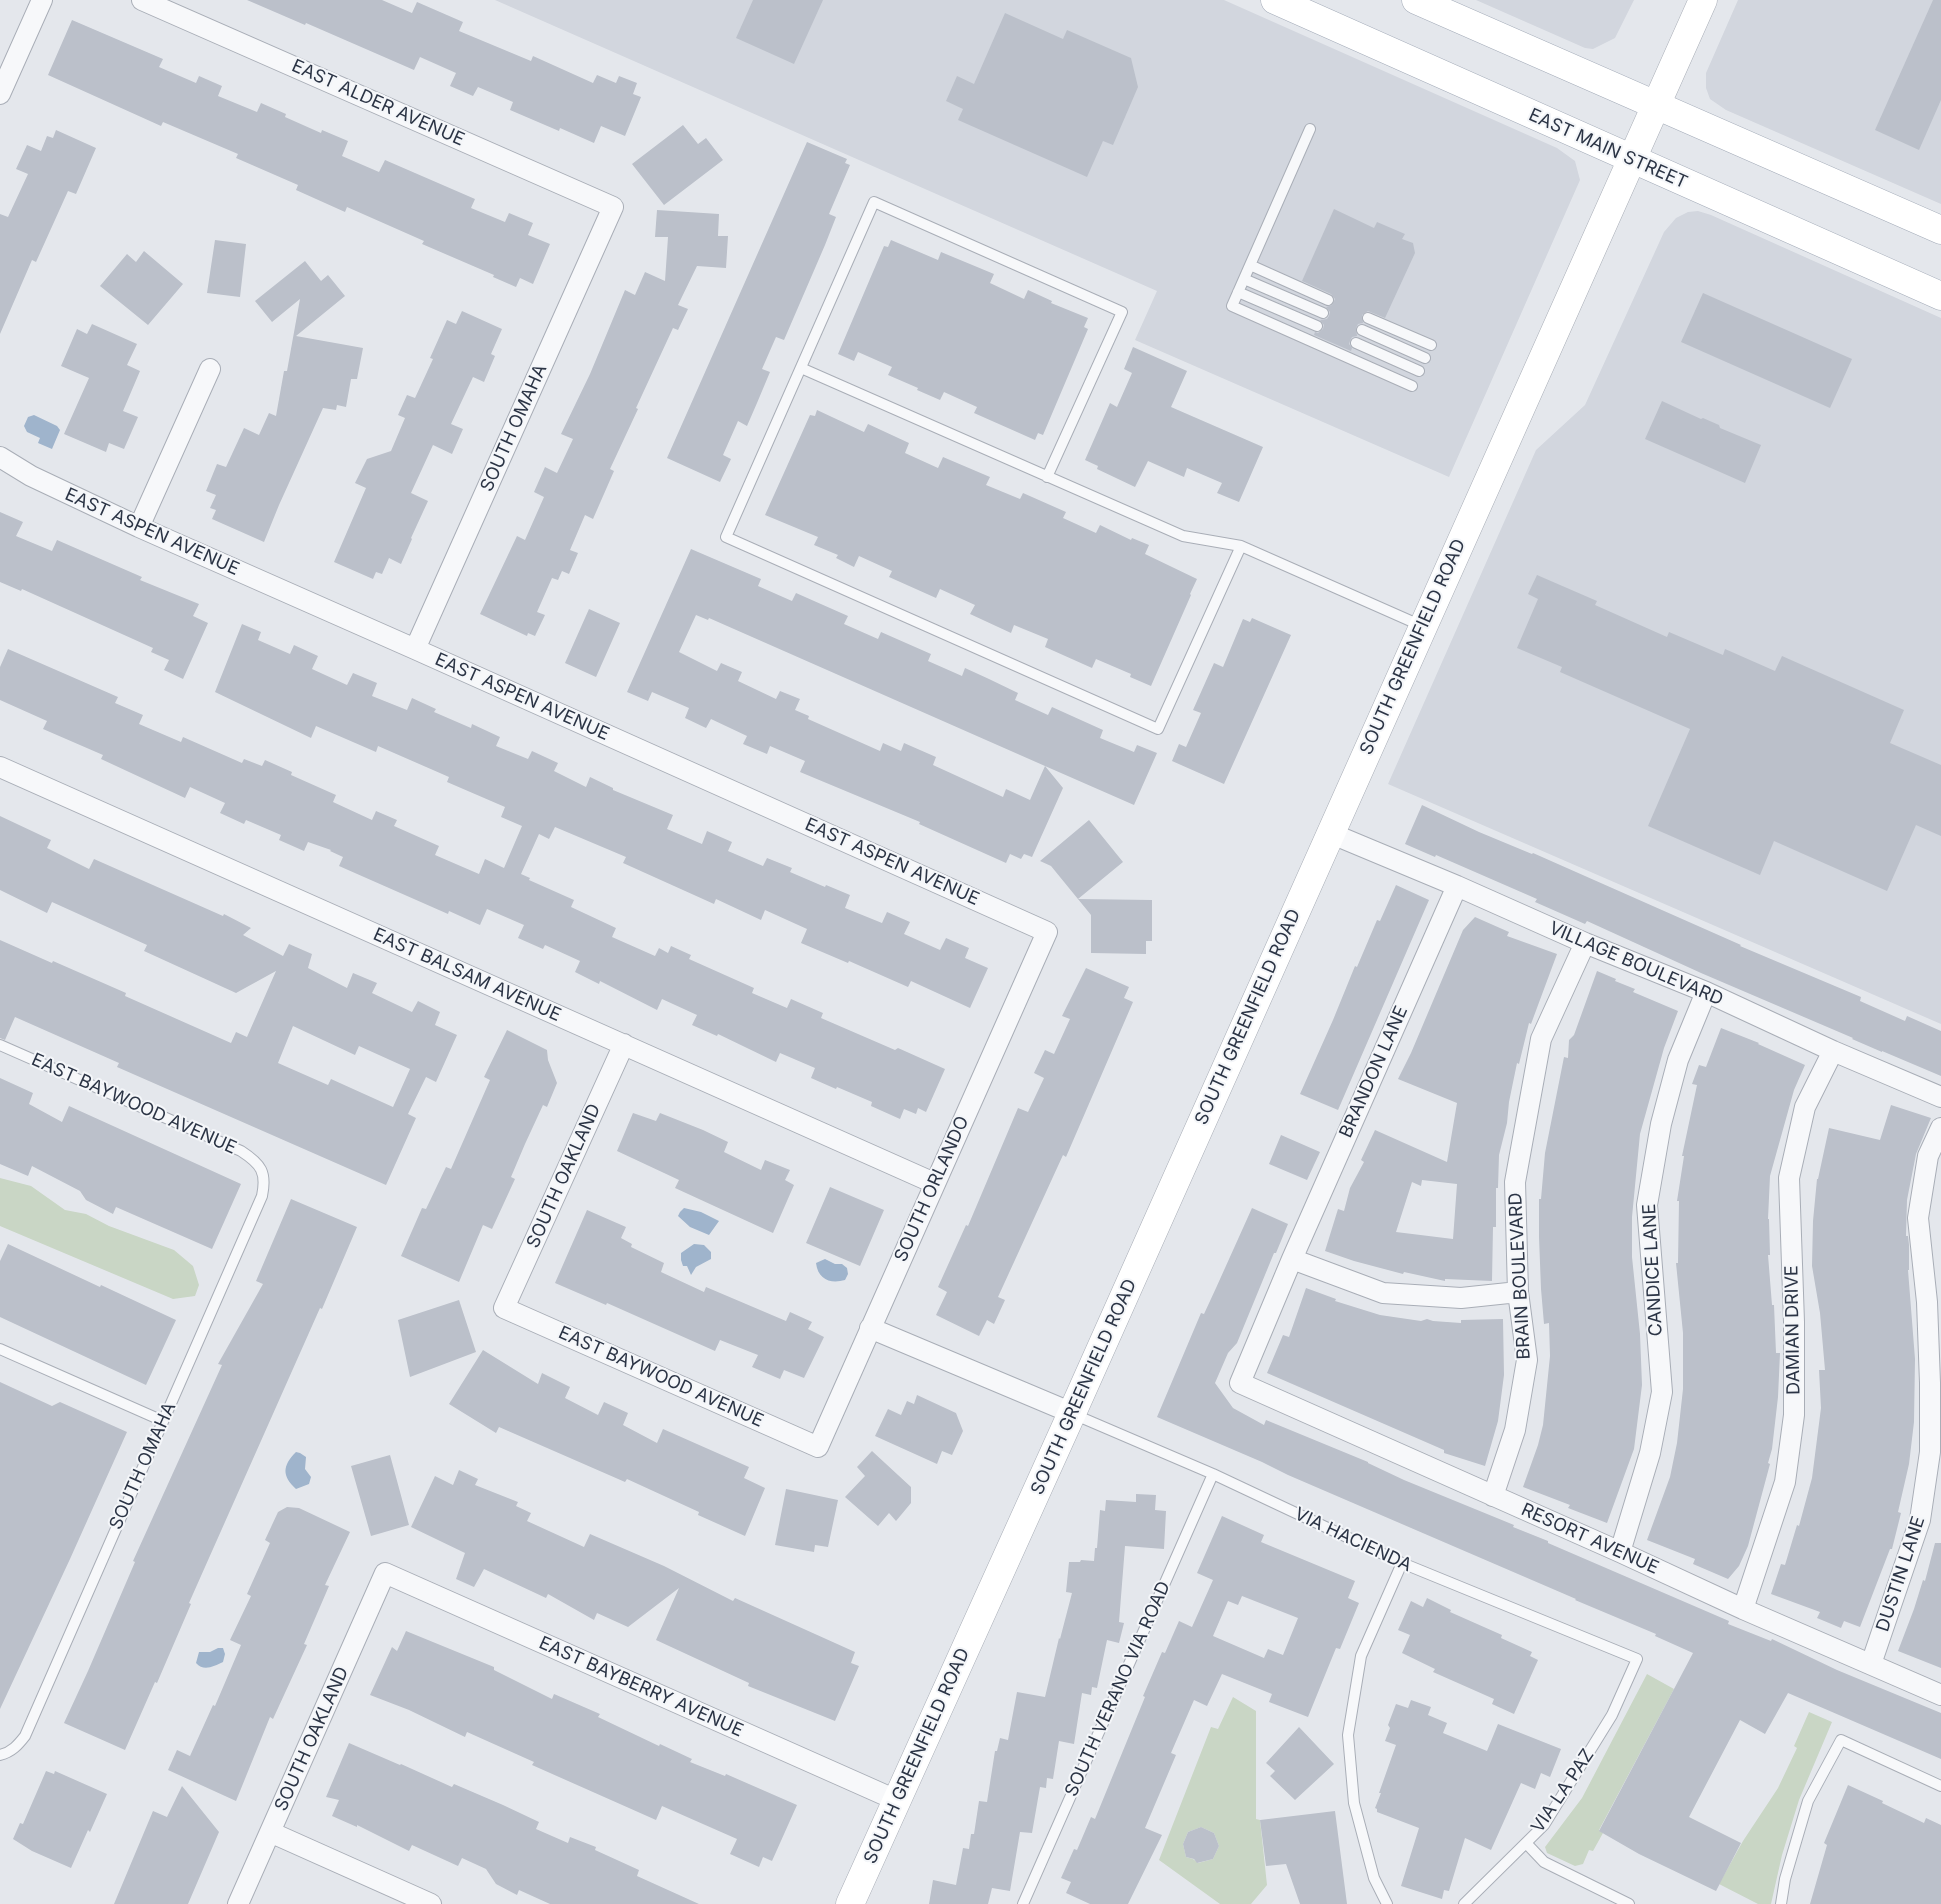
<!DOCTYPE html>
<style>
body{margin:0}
canvas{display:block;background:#e4e7ec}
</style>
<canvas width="1941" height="1904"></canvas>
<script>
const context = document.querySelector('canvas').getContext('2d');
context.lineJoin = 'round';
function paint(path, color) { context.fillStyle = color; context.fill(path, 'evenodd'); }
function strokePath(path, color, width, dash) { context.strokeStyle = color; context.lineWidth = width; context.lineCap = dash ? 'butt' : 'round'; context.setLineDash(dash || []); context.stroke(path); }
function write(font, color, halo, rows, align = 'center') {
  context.font = font + ' Inter,sans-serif'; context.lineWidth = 4; context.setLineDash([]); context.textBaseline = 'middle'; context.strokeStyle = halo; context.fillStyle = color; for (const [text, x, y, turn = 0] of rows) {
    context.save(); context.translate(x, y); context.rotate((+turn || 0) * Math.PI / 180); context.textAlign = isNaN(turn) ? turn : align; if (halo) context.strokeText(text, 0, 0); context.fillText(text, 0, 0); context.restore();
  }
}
paint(new Path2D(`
 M495,0H1224L1557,148L1575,161L1580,180L1449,477L1135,340L1157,291Z
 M1476,0H1634L1615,38L1593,49L1585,48Z
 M1738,0H1941V204L1726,110L1710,99L1706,88V73Z
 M1698,211L1711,215L1941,318V1024L1388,784L1536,450L1585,405L1664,232L1676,218L1688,212Z`), '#d2d6de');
paint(new Path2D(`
 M0,1178L31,1186L65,1210L86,1214L109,1226L174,1250L193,1266L199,1285L195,1296L173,1299L0,1226Z
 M1647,1674L1674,1689L1599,1830L1603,1833L1593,1851L1589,1850L1583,1864L1575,1866L1547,1853L1545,1847L1582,1798Z
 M1233,1697L1256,1711V1819L1260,1820L1267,1885L1251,1904H1220L1159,1860L1211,1727L1218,1729ZM1201,1827L1214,1833L1219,1846L1213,1859L1198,1863L1193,1859L1186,1857L1183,1844L1188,1832Z
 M1809,1712L1832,1722L1799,1800L1782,1855L1771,1904H1758L1719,1884L1743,1841L1778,1788L1797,1748L1794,1746Z`), '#c9d6c5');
paint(new Path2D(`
 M34,415L57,426L60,430L52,449L38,443L40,438L27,432L24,426L28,417Z
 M684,1208L701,1212L719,1221L709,1235L690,1227L678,1216L680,1212Z
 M694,1244L704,1245L711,1252V1259L696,1267L691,1275L687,1266H683L681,1260V1253Z
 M825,1259L835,1264H842L847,1268L848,1274L845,1280C831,1284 818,1280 816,1263Z
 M296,1452L300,1453L306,1457L305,1469L311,1477L309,1484L296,1489C282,1476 282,1466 296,1452Z
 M218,1648H223L225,1654L223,1662C214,1666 204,1672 196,1663L199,1652H210Z`), '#9fb4cc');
paint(new Path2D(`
 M247,0H382L412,13L417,2L463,22L459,31L531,61L533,56L593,83L597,75L616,83L619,76L637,83L633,94L641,97L625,136L601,126L594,143L560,128L559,131L510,110L513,102L478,87L473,96L450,86L456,73L420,57L414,70L306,23L305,25Z
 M753,0H823L794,64L736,38Z
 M1933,0H1941V100L1919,150L1875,130Z
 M1005,13L1063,39L1067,30L1131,58L1138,87L1113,145L1103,141L1087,177L958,120L963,109L946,101L957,76L974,84Z
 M72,20L163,59L159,67L196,83L199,76L222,86L218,96L257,112L261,103L286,114L285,117L321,133L322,130L348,141L342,156L379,172L385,160L475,199L471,208L505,222L509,213L533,223L528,235L550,244L533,284L520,278L516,287L493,277L494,275L422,244L424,241L347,207L345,212L296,190L298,185L236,158L238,154L163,122L161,126L48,75Z
 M683,125L698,144L706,138L723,160L664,205L632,164Z
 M56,130L96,148L76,194L68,191L36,262L32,260L0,334V214L8,217L28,174L16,169L27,145L41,151L47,136L53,138Z
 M807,142L847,159L845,163L850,165L829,214L836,217L825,245L784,340L776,337L762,369L770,372L757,403L747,426L738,421L723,455L731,459L720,482L667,458Z
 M1334,209L1374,228L1377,222L1405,234L1402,239L1413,243L1415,253L1385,318L1368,311L1362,315L1363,323L1358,324L1356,328L1357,336L1352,337L1350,341L1349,344L1352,348L1351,351L1314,335L1315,332L1318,333L1323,329L1324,325L1320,320L1327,319L1329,316L1330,312L1326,307L1332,305L1335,299L1331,294L1302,281Z
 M657,210L719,214L718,236H728L726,268L697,266L678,305L688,309L678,330L673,328L636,408L638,409L610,469L614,471L593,519L585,515L570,550L578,553L569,574L562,571L558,580L552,578L537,612L545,615L535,636L528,633L527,636L480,614L517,536L525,540L544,497L534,492L545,467L557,473L573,439L561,434L590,374L625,290L635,295L645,272L665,281L668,237H655Z
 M215,240L246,244L240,297L207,293Z
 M891,240L938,260L941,252L994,274L990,283L1024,299L1028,290L1052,301L1051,303L1088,318L1084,327L1088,329L1043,435L1038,433L1035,440L974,413L977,407L944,392L940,400L917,390L918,388L888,375L892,367L858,352L854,361L838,354L884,246L888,247Z
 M144,251L183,284L148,325L100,286L127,254L136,262Z
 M305,261L321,281L328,275L345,296L296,336L363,348L357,379H351L346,407L337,405L336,410L323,408L279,505L264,542L212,519L216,510L210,508L216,495L206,491L217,464L226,467L244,428L259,435L269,413L276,416L284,371H287L300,299L272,322L255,301Z
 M1703,293L1852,359L1830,408L1681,342Z
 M462,311L502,329L491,354L495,356L484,382L473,377L451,424L463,429L452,454L433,445L411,493L428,501L411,538L412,539L401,564L389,558L382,574L376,572L373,579L334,562L366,488L355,483L367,459L391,451L405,418L398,415L407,395L415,398L433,359L430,358L447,320L456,324Z
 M92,324L137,344L127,365L140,371L123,411L138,417L124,449L109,443L106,452L64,434L89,378L61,366L77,329L87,334Z
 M1133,347L1187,371L1171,407L1263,447L1239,502L1217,493L1222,483L1187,468L1184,477L1148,461L1135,487L1097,469L1098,466L1085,460L1110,403L1117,407L1132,373L1124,369Z
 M1662,401L1701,419L1703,418L1719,425L1720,428L1761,445L1745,483L1645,439Z
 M817,410L864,432L868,424L909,443L905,453L938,468L943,457L990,477L986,485L1020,499L1023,493L1066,512L1063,518L1096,533L1100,525L1131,540L1132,538L1149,545L1145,554L1197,579L1190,594L1191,595L1151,686L1130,677L1131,674L1096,659L1092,668L1045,647L1048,639L1014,625L1011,633L970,614L975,605L940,589L936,598L889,577L892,571L859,556L854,567L836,558L838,555L814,545L818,537L765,515L810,415L815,416Z
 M0,512L23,522L16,536L52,551L57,540L142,577L140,580L199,604L193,616L208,623L183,679L164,670L169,660L151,652L153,648L22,589L21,591L0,582Z
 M691,549L761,579L758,586L792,601L796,593L848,616L844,624L878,639L881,632L931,654L928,661L962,676L965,668L989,679L1018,693L1015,700L1048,715L1052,707L1103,730L1100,738L1134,752L1137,745L1157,753L1134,805L1045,766L1063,788L1032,857L1024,854L1021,859L1010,854L1006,863L919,824L920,822L800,772L805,761L770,746L767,754L743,744L747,736L711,719L706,728L685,718L689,708L652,692L648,701L627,692ZM696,615L708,620L709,618L1045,766L1030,800L1006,789L1003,797L933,765L936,757L904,743L901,751L883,743L880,751L808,719L809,716L795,710L800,699L780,691L776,699L738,681L742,672L721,663L717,671L679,652Z
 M1537,575L1597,601L1595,605L1667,637L1669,632L1723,655L1725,649L1775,671L1782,656L1904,710L1890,743L1941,765V836L1916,825L1887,891L1774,841L1760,875L1648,826L1690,729L1560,672L1562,667L1517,648L1538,599L1528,594Z
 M589,609L620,623L596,677L565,663Z
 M1252,618L1291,635L1224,784L1172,761L1179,744L1186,747L1201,713L1193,710L1214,663L1223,667L1243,619L1250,622Z
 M242,624L261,632L258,640L290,654L294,645L318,656L312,669L347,685L353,673L377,683L372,696L407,710L412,698L436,709L434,712L471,728L472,724L500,737L496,746L528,759L532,751L558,763L554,771L586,787L590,777L613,788V790L673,815L667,829L702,844L707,831L732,842L728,851L763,866L767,858L792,868L790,872L825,887L826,885L850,895L845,908L882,923L887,912L910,922L904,934L940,950L946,938L969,948L965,958L988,968L970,1008L911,981L908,987L849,961L848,963L801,943L807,929L765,910L761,920L716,899L714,904L623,863L626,857L555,827L549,839L539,834L521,874L530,878L529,880L574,900L571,907L616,928L612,937L655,956L659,948L668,953L671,946L691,955L689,959L754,988L752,993L787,1008L791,999L823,1013L821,1018L895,1050L898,1048L945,1069L926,1112L918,1108L916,1114L904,1109L900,1119L871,1106L872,1102L837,1087L836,1089L811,1078L815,1068L780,1053L776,1062L718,1034L717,1036L692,1025L697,1015L662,999L657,1010L600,981L599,984L575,972L580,961L545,945L543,949L518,938L524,925L487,909L480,925L449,911L448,914L339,866L343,857L330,851L331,850L308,842L304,851L279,840L281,835L246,820L244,824L220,813L225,803L190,787L185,798L101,759L103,755L43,729L47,721L0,700V667L8,649L118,697L115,703L143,715L139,724L181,742L183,737L242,763L244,759L262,766L265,760L292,772L291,775L336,795L333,802L372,820L376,811L397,820L394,826L439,846L435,855L479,874L485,859L504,868L522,826L501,817L505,807L447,782L449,777L378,746L376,752L316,726L311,738L215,692Z
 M1422,805L1479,832L1532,854L1533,853L1741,945L1740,946L1861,997L1860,1001L1905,1021L1907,1016L1941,1031V1076L1882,1051V1052L1852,1039L1853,1038L1701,973L1587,921L1585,924L1535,902L1537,899L1436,855L1435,857L1405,844Z
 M0,816L51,840L47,848L89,869L94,859L223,916L224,914L251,928L243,935L283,956L289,944L312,954L308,968L347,988L353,973L377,983L372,993L412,1012L418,1001L440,1012L435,1025L457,1035L436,1082L426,1077L408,1114L416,1118L386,1185L117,1067L119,1063L15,1017L5,1040L0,1038V940L52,963L53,961L126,993L125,996L231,1043L236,1032L247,1037L276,971L236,993L144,951L147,945L52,902L47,913L0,890ZM293,1026L355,1055L359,1046L410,1069L393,1107L331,1079L328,1085L278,1063Z
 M1089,820L1123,862L1078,899L1152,900V941H1146V954L1091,953V915L1051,866L1040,861Z
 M1396,885L1429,900L1338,1110L1300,1094L1333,1020L1355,966L1357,967L1377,920L1380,921Z
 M1475,917L1509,932L1507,936L1557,954L1531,1024L1529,1023L1519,1064L1517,1063L1509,1102L1507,1123L1499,1155L1498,1188H1496V1227H1493L1492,1281L1445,1279V1281L1404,1272L1403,1274L1354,1261L1325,1251L1338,1209L1344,1211L1350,1188L1364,1162L1361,1160L1375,1130L1447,1162L1457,1103L1398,1079L1411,1053L1463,930ZM1422,1180L1457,1184L1453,1239L1396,1232L1412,1182L1421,1186Z
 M1086,968L1129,987L1124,998L1133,1002L1066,1157L1063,1155L998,1297L1005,1300L994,1324L987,1320L979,1336L936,1315L947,1292L938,1287L966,1225L968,1226L1018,1108L1028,1112L1044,1078L1034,1073L1045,1050L1054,1054L1070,1019L1062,1016Z
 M1597,971L1616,979L1615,981L1635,989L1633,992L1678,1011L1664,1048L1640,1134L1632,1217V1257L1640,1334L1642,1385L1634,1449L1607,1523L1568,1508L1570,1505L1523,1487L1538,1445L1543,1425L1550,1356L1549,1323L1544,1324L1541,1289L1539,1237V1199H1541L1545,1153L1564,1057L1568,1058L1569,1040L1574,1035Z
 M1721,1028L1759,1043L1758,1044L1805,1065L1794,1090L1770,1176L1768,1219H1769L1770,1255H1768L1772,1305H1774L1776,1353H1780L1778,1397L1772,1449L1768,1463L1770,1464L1748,1546L1739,1566L1728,1579L1693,1564L1695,1559L1647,1540L1670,1477L1677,1443L1683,1389V1333L1676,1263H1678L1679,1201H1677L1684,1156H1682L1697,1085L1692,1084L1699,1065L1706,1067Z
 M507,1030L547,1050L548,1060L557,1083L547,1107L543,1105L525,1144L511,1177L515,1179L492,1229L483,1225L459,1282L401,1256L422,1208L426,1209L446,1167L451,1169L490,1080L484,1077Z
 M0,1078L33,1093L29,1104L62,1122L69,1106L241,1184L212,1249L116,1207L113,1214L86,1200L80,1191L32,1166L28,1176L0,1164Z
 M1891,1105L1931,1118L1916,1154L1907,1200L1906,1236H1908L1909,1245V1270H1908L1915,1359L1914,1422L1909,1464L1898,1512L1901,1513L1892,1549H1890L1860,1627L1844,1621L1841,1628L1817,1618L1820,1612L1771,1594L1781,1564L1785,1565L1797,1525L1799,1526L1812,1478L1821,1408L1819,1370H1825L1820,1313L1812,1266L1813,1221L1817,1179H1818L1829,1128L1880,1140Z
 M633,1113L656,1121L660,1113L703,1130L728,1142L724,1152L761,1170L765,1160L790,1170L785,1180L794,1185L773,1233L675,1188L679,1180L617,1151Z
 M1281,1135L1320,1152L1307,1180L1269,1164Z
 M830,1187L884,1210L860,1266L806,1243Z
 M291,1199L357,1227L322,1309L320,1308L189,1603L191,1604L157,1683L155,1682L125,1750L64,1723L88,1671L135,1562L133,1561L222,1365L218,1364L263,1284L256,1281Z
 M1252,1208L1288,1224L1276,1253H1274L1237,1343L1228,1353L1215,1383L1233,1408L1264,1425L1266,1420L1368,1462V1463L1404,1480L1514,1525L1513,1527L1548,1541V1543L1729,1621L1728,1624L1771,1641L1772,1639L1837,1670L1941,1713V1759L1788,1693L1765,1734L1740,1720L1689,1817L1741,1843L1716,1891L1639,1854L1599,1831L1693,1653L1655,1636L1656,1634L1575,1600L1576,1599L1288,1475L1262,1462L1157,1417L1201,1313L1204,1314L1216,1288Z
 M587,1210L626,1227L621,1238L632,1244L631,1247L664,1263L661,1272L704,1292L706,1287L786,1321L790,1312L812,1322L808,1329L824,1337L804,1378L784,1370L780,1379L752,1367L758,1355L720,1340L715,1351L607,1303L606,1305L555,1283Z
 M8,1244L100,1287L101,1285L176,1320L146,1385L0,1317V1261Z
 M1306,1288L1336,1299L1335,1301L1380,1315L1421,1321L1427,1319L1433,1321L1461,1323V1320L1503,1319L1504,1375L1498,1421L1485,1466L1444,1453V1450L1267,1373L1283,1335L1289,1337Z
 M459,1300L476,1352L410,1377L398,1320Z
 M483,1350L538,1384L542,1373L570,1387L565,1398L598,1415L604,1402L628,1413L623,1425L657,1443L663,1429L749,1467L744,1478L765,1488L745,1536L698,1515L699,1512L627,1479L625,1482L499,1427L496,1433L449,1404Z
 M0,1382L52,1406L60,1402L127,1432L70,1559L0,1709Z
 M917,1395L956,1413L963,1431L952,1455L942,1451L937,1464L875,1436L888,1409L901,1415L907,1401L914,1404Z
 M872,1451L911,1487V1503L896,1521L889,1513L878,1526L845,1497L865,1476L857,1467Z
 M390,1455L409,1525L371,1536L351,1466Z
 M459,1470L478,1479L475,1485L518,1502L516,1506L531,1513L527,1521L584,1547L590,1534L664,1566L733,1601L735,1598L855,1652L851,1663L859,1666L835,1721L748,1686L749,1683L656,1640L679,1588L628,1627L597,1613L594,1620L548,1594L546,1598L484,1569L474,1587L456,1579L465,1553L411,1527L435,1476L453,1485Z
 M786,1489L838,1500L828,1547L815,1545L814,1552L775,1545Z
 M1136,1494L1156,1495L1155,1510L1166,1511L1164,1549L1125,1546L1119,1622L1124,1623L1119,1643L1107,1640L1097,1688L1092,1687L1091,1695L1082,1693L1074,1744L1059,1741L1053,1779L1047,1778L1046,1788L1040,1787L1032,1833L1020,1832L1010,1891L992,1888L988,1904H929L933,1880L956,1885L963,1848L969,1849L971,1834H974L979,1801L987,1802L995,1751H997L1000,1738L1008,1740L1017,1692L1045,1697L1059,1638L1060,1639L1072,1593L1066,1592L1069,1562H1080L1081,1560L1094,1561L1095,1548H1097L1100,1510L1105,1511L1106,1500L1136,1502Z
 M287,1507L299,1508L350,1532L325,1585L329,1586L304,1644L307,1645L273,1719L270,1717L236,1801L168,1770L177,1750L190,1756L213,1705L215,1706L241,1645L230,1640L251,1596L247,1594L270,1543L265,1540L278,1512Z
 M1222,1516L1264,1535L1261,1542L1355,1581L1348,1598L1359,1603L1340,1649L1336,1648L1308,1717L1269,1702L1272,1694L1222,1674L1207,1706L1194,1700L1171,1753L1176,1755L1145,1828L1162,1835L1128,1904H1090L1066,1893L1071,1882L1061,1878L1074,1849L1077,1850L1091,1817L1095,1819L1145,1697L1143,1696L1162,1652L1165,1653L1179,1621L1192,1627L1213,1580L1197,1573ZM1242,1596L1298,1618L1283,1655L1268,1649L1264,1658L1213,1636L1228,1601L1238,1605Z
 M1935,1543H1941V1668L1898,1651L1914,1609L1923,1580L1925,1581Z
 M1427,1598L1451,1610L1450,1612L1502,1635L1501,1638L1532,1652L1530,1656L1538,1660L1514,1714L1492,1704L1494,1699L1433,1672L1435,1669L1402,1653L1410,1635L1398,1630L1411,1601L1423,1607Z
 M406,1631L494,1667V1670L552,1699L554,1694L600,1714L598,1717L659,1746L660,1744L692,1759L690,1762L725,1776L726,1774L797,1805L772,1861L763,1857L759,1867L730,1854L737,1839L662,1806L656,1820L532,1765L534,1762L467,1732L465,1737L409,1710L370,1695L392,1647L397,1651Z
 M1411,1700L1431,1707L1428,1715L1447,1723L1443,1733L1487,1751L1498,1724L1561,1749L1550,1777L1541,1773L1535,1789L1521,1783L1491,1850L1465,1838L1449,1891L1444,1890L1442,1899L1401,1886L1419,1828L1377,1812V1809L1375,1808L1381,1793H1379L1396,1745L1385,1741L1390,1728L1388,1725L1396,1704L1408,1708Z
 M1299,1727L1334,1764L1295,1800L1270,1776L1275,1771L1266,1763Z
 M349,1743L400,1765L401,1764L452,1787L454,1784L503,1805L539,1822L536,1829L568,1843L570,1837L596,1847L595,1850L639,1870L637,1876L699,1904H550L519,1890L517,1895L496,1884L486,1869L462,1858L458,1866L412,1845L409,1851L357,1825V1827L332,1816L339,1800L326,1797Z
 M46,1771L54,1774L55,1771L107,1794L90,1832L88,1830L71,1868L32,1851L13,1839L20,1823L23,1824Z
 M1848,1785L1883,1801L1882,1803L1924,1823L1926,1818L1941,1825V1904H1810L1827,1845L1824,1843Z
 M182,1786L219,1832L188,1904H114L153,1811L167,1817Z
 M1335,1811L1347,1904H1300L1286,1864L1266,1866L1260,1820Z
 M1201,1827L1214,1833L1219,1846L1213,1859L1197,1863L1194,1859L1186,1857L1183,1844L1188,1832Z`), '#bbc0ca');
const lane = new Path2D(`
 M1310,129L1232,306L1412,386
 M1250,265L1328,300
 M1244,279L1323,313
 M1238,292L1317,326
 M1368,318L1431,345
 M1362,330L1425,358
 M1356,343L1419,371
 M801,368L1183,536L1241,546L1422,626
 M1047,477L1122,312L874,202L726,537L1158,729L1241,546
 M0,1045L241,1151C261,1164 267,1172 262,1196L25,1736C18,1745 12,1752 0,1755
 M0,1349L163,1421
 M1073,1414L1213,1474L1402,1563L1637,1659L1612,1715L1544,1825L1464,1904
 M1526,1843L1544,1862L1629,1904
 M1023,1904L1213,1474
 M1387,1904L1374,1878L1354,1803L1348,1735L1361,1656L1402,1563
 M1781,1904L1785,1879L1808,1801L1841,1740L1941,1786`);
const street = new Path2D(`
 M142,0L613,207L415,649
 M0,94L42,0
 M0,457L31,476L139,527L415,649L1047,932L818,1447L504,1308L624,1044
 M139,527L210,369
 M0,767L934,1183
 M1330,833L1457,886L1585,943L1706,992L1833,1051L1941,1097
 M1457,886L1292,1259L1240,1383L1620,1552L1743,1609L1941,1695
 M1292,1259L1383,1293L1461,1298L1518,1292
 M870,1328L1072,1413
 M1493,1496L1515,1430L1527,1360L1518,1292L1515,1182L1541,1039L1585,943
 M1620,1552L1650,1453L1662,1392L1647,1205L1661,1124L1678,1060L1706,992
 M1743,1609L1785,1482L1794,1415V1322L1789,1178L1805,1107L1833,1051
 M1871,1664L1920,1520L1930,1452V1383L1927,1302L1918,1218L1928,1156L1941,1128
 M270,1832L431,1904
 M238,1904L385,1573L896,1800`);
const secondary = new Path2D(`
 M850,1904L1072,1413L1703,0`);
const primary = new Path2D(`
 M1275,0L1941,296
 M1416,0L1941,230`);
strokePath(lane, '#a9aeb7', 12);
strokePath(street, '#a9aeb7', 22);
strokePath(secondary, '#a9aeb7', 29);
strokePath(primary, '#a3abb8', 29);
strokePath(lane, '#f7f8fa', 10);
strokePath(street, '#f7f8fa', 20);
strokePath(secondary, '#fff', 28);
strokePath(primary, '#fff', 28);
write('18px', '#2b3445', '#f4f6f9', [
 ["EAST ALDER AVENUE",378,103,24],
 ["EAST MAIN STREET",1608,149,24],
 ["SOUTH OMAHA",514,428,-66],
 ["EAST ASPEN AVENUE",152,532,24],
 ["SOUTH GREENFIELD ROAD",1413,647,-66],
 ["EAST ASPEN AVENUE",522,697,24],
 ["EAST ASPEN AVENUE",892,862,24],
 ["VILLAGE BOULEVARD",1636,964,23],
 ["EAST BALSAM AVENUE",467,975,24],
 ["SOUTH GREENFIELD ROAD",1248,1017,-66],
 ["BRANDON LANE",1374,1072,-66],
 ["EAST BAYWOOD AVENUE",134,1104,24],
 ["SOUTH OAKLAND",564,1176,-66],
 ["SOUTH ORLANDO",932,1189,-66],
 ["CANDICE LANE",1653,1270,-93],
 ["BRAIN BOULEVARD",1520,1276,-93],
 ["DAMIAN DRIVE",1793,1330,-91],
 ["EAST BAYWOOD AVENUE",661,1377,24],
 ["SOUTH GREENFIELD ROAD",1084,1387,-66],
 ["SOUTH OMAHA",143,1466,-66],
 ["RESORT AVENUE",1590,1539,24],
 ["VIA HACIENDA",1353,1540,25],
 ["DUSTIN LANE",1901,1574,-72],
 ["EAST BAYBERRY AVENUE",641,1687,24],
 ["SOUTH VERANO VIA ROAD",1118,1689,-66],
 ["SOUTH OAKLAND",312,1739,-66],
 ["SOUTH GREENFIELD ROAD",917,1756,-66],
 ["VIA LA PAZ",1563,1791,-56]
]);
</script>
